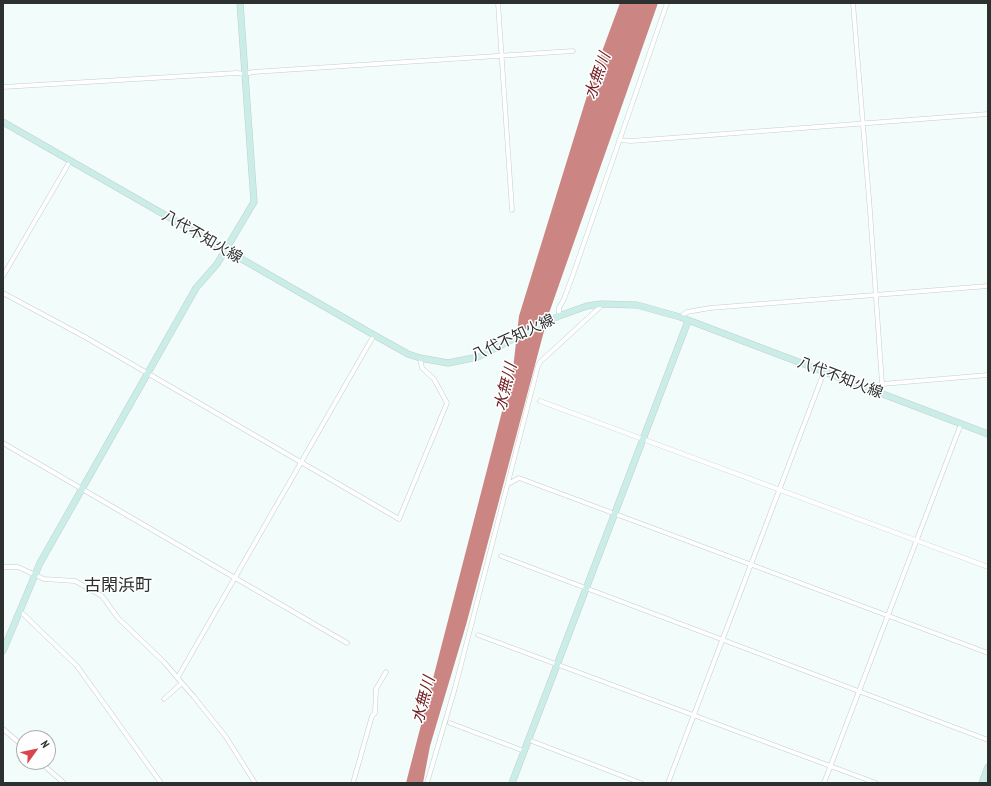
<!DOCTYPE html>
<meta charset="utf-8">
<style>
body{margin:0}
#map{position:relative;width:991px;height:786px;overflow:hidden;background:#f2fdfb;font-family:"PT Sans Narrow",sans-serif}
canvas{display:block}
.frame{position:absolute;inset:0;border:4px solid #2c3130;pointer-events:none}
.north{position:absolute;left:16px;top:730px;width:40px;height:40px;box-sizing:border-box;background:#fff;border:1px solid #abadac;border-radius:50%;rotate:57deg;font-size:11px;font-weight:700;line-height:16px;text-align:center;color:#2c3130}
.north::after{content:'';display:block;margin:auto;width:14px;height:18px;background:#d6464c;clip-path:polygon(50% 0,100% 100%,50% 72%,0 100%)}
</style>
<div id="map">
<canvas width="991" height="786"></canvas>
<div class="frame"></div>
<div class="north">N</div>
</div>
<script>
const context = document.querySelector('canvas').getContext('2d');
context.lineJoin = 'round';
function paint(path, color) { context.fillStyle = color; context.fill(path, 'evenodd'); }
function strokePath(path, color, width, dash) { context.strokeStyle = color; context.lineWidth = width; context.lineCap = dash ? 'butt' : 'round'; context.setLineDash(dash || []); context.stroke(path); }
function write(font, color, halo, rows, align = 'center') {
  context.font = font + ' "PT Sans Narrow","Noto Sans JP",sans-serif'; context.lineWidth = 3; context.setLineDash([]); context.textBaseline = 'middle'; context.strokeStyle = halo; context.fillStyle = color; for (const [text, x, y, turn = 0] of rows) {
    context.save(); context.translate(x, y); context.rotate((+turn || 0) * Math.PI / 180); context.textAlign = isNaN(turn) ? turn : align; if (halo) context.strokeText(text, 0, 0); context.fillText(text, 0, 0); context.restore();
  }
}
paint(new Path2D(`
 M620,3H658L548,316L466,625L430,746L423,783H406L513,369L519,316L594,73Z`), '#cb8683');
const street = new Path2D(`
 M498,3L512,210
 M853,3L870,211L882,384L988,375
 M3,87L237,73L245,74L253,72L573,51
 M619,140L631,141L988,114
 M3,276L70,161
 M3,293L85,337L399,519L447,403L434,379L422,368L420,358
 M559,316V308L564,299L575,269L667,3
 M680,317L687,312L710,308L988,286
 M540,401L988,567
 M3,443L347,643
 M508,484L519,478L988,653
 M501,556L988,740
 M3,567H18L44,579L75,581L102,596L118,618L164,662L194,697L226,737L255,783
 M20,611L77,666L161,783
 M478,635L876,783
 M178,677L374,335
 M164,699L182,683
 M450,723L524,751
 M3,729L24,747
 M529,740L641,783
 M40,762L64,783
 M353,783L372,716L375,713L376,689L386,672
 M427,783L455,688L538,366L540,362L600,307L601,304
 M668,783L824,372
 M824,783L961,424`);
const secondary = new Path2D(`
 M3,122L374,335L408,354L420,358L448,363L478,357L559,316L587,306L601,304L637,305L680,317L988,434
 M3,651L40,563L196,288L217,264L254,202L240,3
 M512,783L688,321
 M982,783L988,767`);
strokePath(street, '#c2cecb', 5);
strokePath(secondary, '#c2cecb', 7);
strokePath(street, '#fff', 4);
strokePath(secondary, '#caede8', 6);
write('15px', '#2c3130', '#fff', [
 ["八代不知火線",202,237,30],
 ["八代不知火線",513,338,-25],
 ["八代不知火線",840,378,21]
]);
write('italic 16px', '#711e22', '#fff', [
 ["水無川",598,76,-71],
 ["水無川",506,387,-76],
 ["水無川",424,700,-75]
]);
write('17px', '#2c3130', '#fff', [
 ["古閑浜町",118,586]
]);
</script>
